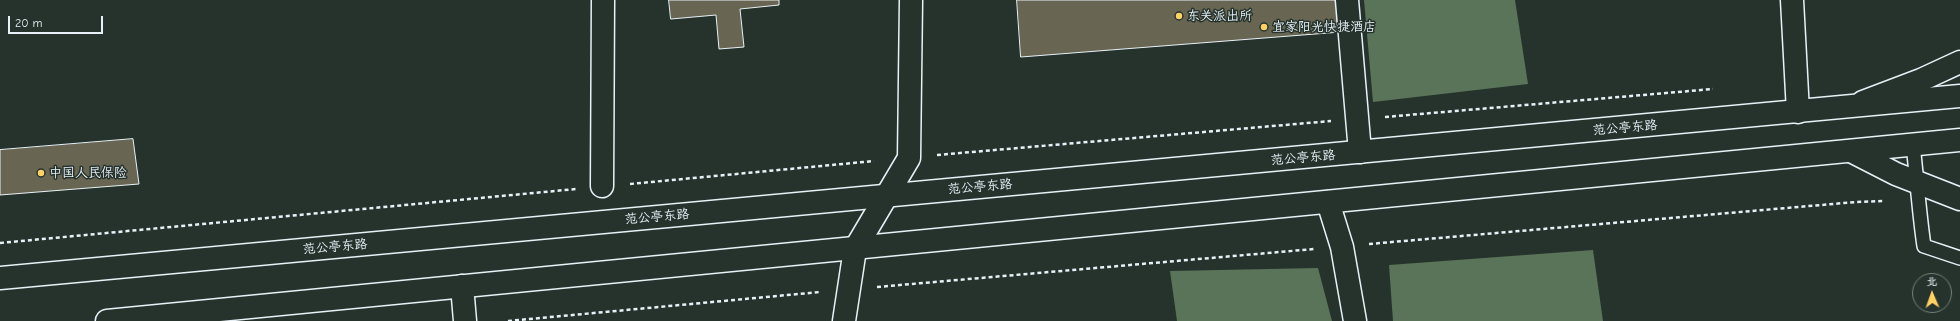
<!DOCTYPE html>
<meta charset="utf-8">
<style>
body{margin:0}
#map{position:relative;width:1960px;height:321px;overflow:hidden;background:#26332d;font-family:"Comic Neue","LXGW WenKai TC",sans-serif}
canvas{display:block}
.north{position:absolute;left:1912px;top:273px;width:40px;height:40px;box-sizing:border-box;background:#26332d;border:1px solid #747f7e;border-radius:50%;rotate:358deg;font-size:11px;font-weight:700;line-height:16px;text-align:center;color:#e8f1f8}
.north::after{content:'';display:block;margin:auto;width:14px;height:18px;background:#ffd166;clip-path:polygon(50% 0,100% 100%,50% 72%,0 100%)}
.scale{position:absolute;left:8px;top:16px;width:95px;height:18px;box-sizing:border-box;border:2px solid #e8f1f8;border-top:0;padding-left:5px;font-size:12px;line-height:14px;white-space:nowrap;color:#e8f1f8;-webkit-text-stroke:3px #26332d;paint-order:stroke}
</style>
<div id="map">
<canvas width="1960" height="321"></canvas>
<div class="north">北</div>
<div class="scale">20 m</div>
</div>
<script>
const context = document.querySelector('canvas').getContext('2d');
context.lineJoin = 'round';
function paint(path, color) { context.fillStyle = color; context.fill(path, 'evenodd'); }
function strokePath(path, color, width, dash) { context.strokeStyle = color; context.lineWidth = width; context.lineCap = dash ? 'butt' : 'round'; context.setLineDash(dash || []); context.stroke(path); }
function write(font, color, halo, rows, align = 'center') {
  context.font = font + ' "Comic Neue","LXGW WenKai TC",sans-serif'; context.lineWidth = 3; context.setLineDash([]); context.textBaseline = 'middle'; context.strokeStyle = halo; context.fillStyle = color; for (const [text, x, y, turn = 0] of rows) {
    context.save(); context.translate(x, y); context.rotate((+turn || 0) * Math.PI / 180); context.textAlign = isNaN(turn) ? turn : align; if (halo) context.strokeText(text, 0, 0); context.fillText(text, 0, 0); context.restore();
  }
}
paint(new Path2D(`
 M1364,0H1515L1528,84L1373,102Z
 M1593,250L1603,321H1393L1389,265Z
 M1318,268L1332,321H1177L1170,271Z`), '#5a7459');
const building = new Path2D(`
 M669,0H779V5L740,9L744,47L719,49L716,15L671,19Z
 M1017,0H1339L1341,32L1021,57Z
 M133,139L139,184L0,195V150Z`);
paint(building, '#686652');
strokePath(building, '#e8f1f8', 1);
const service = new Path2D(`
 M1913,145C1917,179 1919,212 1924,246L1960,258`);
const minor = new Path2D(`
 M1347,0L1360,152
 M1792,0L1798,112
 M602,186L603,0
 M1328,202L1342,247L1355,321
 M462,286L465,321
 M844,321L855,249`);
const tertiary = new Path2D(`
 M1863,102L1921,80L1960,62
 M1851,151L1896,174L1960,199
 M855,249L909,158L911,0`);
const primary = new Path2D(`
 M0,278L1960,96
 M107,321L1960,140`);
strokePath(service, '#e8f1f8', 16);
strokePath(minor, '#e8f1f8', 25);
strokePath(tertiary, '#e8f1f8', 25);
strokePath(primary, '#e8f1f8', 25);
strokePath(new Path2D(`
 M1385,117L1713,89
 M937,155L1331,121
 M630,184L874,161
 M0,243L576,189
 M1369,244L1856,202L1884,201
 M877,287L1314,249
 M508,321L820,292`), '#e8f1f8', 2.5, [4, 3]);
strokePath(service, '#26332d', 13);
strokePath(minor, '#26332d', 22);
strokePath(tertiary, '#26332d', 22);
strokePath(primary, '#26332d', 22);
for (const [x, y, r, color] of [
 [1179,16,4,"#ffd166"],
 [1264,27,4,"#ffd166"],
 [41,173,4,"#ffd166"]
]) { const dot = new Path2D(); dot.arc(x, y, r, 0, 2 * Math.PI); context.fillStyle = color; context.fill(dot); strokePath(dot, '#26332d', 1.5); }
write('13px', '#e8f1f8', '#26332d', [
 ["东关派出所",1187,16],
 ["宜家阳光快捷酒店",1272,27],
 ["中国人民保险",49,173]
], 'left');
write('13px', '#e8f1f8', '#26332d', [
 ["范公亭东路",1625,128,-5],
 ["范公亭东路",1303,158,-5],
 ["范公亭东路",980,187,-5],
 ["范公亭东路",657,217,-5],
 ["范公亭东路",335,247,-5]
]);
</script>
